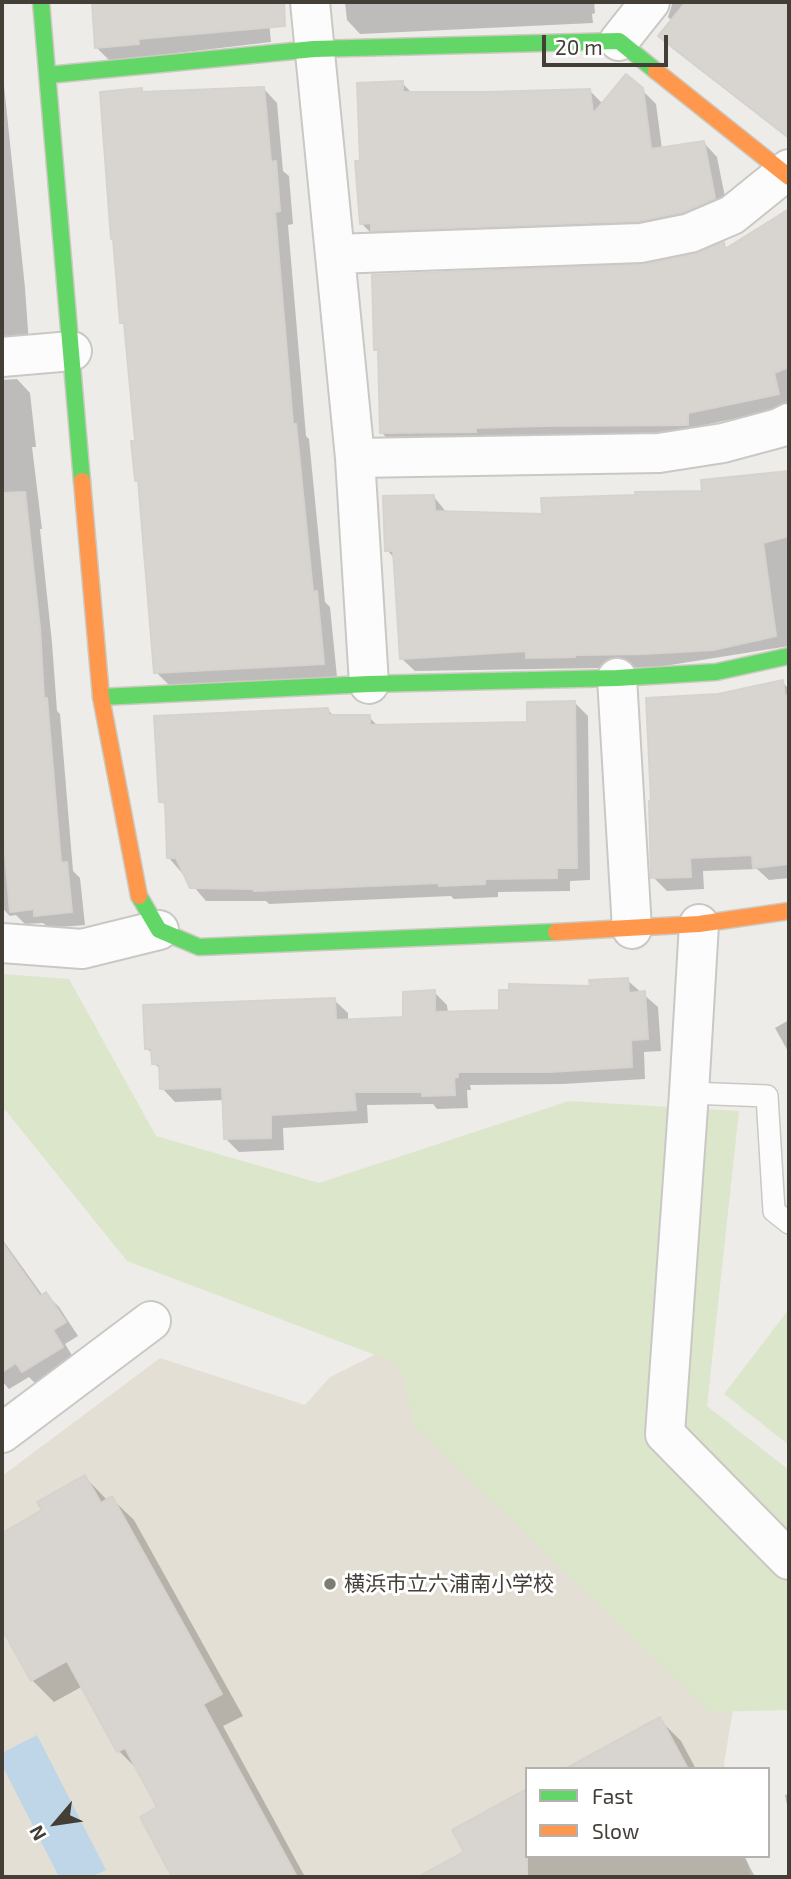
<!DOCTYPE html>
<meta charset="utf-8">
<style>
body{margin:0}
#map{position:relative;width:791px;height:1879px;overflow:hidden;background:#eeece9;font-family:"Exo 2",sans-serif}
canvas{display:block}
.frame{position:absolute;inset:0;border:4px solid #433e36;pointer-events:none}
.legend{position:absolute;left:525px;top:1767px;width:245px;height:91px;box-sizing:border-box;background:#fff;border:2px solid #b4b2af;margin:0;padding:9px 12px;list-style:none;font-size:21px;color:#433e36}
.legend li{display:flex;align-items:center;gap:14px;height:35px}
.legend b{width:35px;border:2px solid #b4b2af}
.north{position:absolute;left:21px;top:1788px;width:70px;height:70px;-webkit-text-stroke:5px #fff;paint-order:stroke;rotate:241deg;font-size:19px;font-weight:700;line-height:28px;text-align:center;color:#433e36}
.north::after{content:'';display:block;margin:auto;width:24px;height:32px;background:#433e36;clip-path:polygon(50% 0,100% 100%,50% 72%,0 100%)}
.scale{position:absolute;left:542px;top:35px;width:126px;height:32px;box-sizing:border-box;border:4px solid #433e36;border-top:0;padding-left:9px;font-size:21px;line-height:24px;white-space:nowrap;color:#433e36;-webkit-text-stroke:5px #fff;paint-order:stroke}
</style>
<div id="map">
<canvas width="791" height="1879"></canvas>
<div class="frame"></div>
<ul class="legend">
<li><b style="height:9px;background:#63d668"></b>Fast</li>
<li><b style="height:9px;background:#ff974d"></b>Slow</li>
</ul>
<div class="north">N</div>
<div class="scale">20 m</div>
</div>
<script>
const context = document.querySelector('canvas').getContext('2d');
context.lineJoin = 'round';
function paint(path, color) { context.fillStyle = color; context.fill(path, 'evenodd'); }
function strokePath(path, color, width, dash) { context.strokeStyle = color; context.lineWidth = width; context.lineCap = dash ? 'butt' : 'round'; context.setLineDash(dash || []); context.stroke(path); }
function write(font, color, halo, rows, align = 'center') {
  context.font = font + ' "Exo 2","Noto Sans JP",sans-serif'; context.lineWidth = 6; context.setLineDash([]); context.textBaseline = 'middle'; context.strokeStyle = halo; context.fillStyle = color; for (const [text, x, y, turn = 0] of rows) {
    context.save(); context.translate(x, y); context.rotate((+turn || 0) * Math.PI / 180); context.textAlign = isNaN(turn) ? turn : align; if (halo) context.strokeText(text, 0, 0); context.fillText(text, 0, 0); context.restore();
  }
}
paint(new Path2D(`
 M396,1344L741,1661L724,1764L725,1769H527V1856H746L751,1877H2V1476L160,1358L305,1405L330,1377Z`), '#e4dfd5');
paint(new Path2D(`
 M2,974L69,979L156,1136L319,1183L569,1101L739,1111L707,1406L789,1470V1710L710,1712L415,1427L399,1364L127,1261L6,1111H2Z
 M789,1309V1445L724,1394Z`), '#dbe6cb');
paint(new Path2D(`
 M37,1735L106,1870L91,1877H59L2,1765V1753Z`), '#bed6e8');
paint(new Path2D(`
 M94,2H267L271,42L110,61L97,48Z
 M345,2H594L595,13L592,14L593,23L360,34L347,20Z
 M673,2H789V139L673,49L660,36L672,21L668,17Z
 M2,66L25,288L29,345L2,353Z
 M402,83L413,94L589,90L603,104L642,90L656,104L662,149L704,143L717,157L728,212L697,225L375,237L361,223L362,163Z
 M264,89L277,103L283,171L289,176L293,224L288,225L306,436L309,439L325,602L330,607L337,677L169,685L156,672L140,484L136,480L137,442L126,326L122,322L106,140L103,138L101,94L141,90L145,94Z
 M789,211V407L700,426L701,437L395,446L382,433L380,353L376,349L642,267L695,256L723,244L728,249Z
 M17,379L30,393L36,447H32L42,529H40L52,643L57,711L60,714L73,871L80,878L85,925L49,928L43,923L25,924L16,915L10,916L2,908V380Z
 M789,470V646L658,667L415,671L401,658L395,559L387,550L434,497L447,513L543,516L704,493L782,474Z
 M782,682L789,689V878L769,880L757,869L703,871L704,889L667,891L653,877L718,696Z
 M575,703L588,716L590,880L570,881V891L498,892V897L454,899L451,896L269,904L266,901H206L169,858L167,807L161,801L328,710L335,717H369L379,727L529,724Z
 M627,980L658,1007L661,1051L644,1052L645,1079L563,1084L470,1085L471,1090H467L468,1108L437,1109L433,1104L367,1105L368,1123L283,1128L284,1150L239,1152L225,1138L224,1100L175,1102L162,1088L161,1070L154,1063V1055L147,1049L334,1000L348,1013V1021L405,1018L434,992L447,1005L448,1013L501,1012Z
 M789,1020V1053L775,1028Z
 M2,1239L43,1296L46,1294L59,1307L78,1336L65,1344L75,1360L36,1384L29,1377L9,1389L2,1381Z
 M85,1477L108,1501L112,1499L134,1520L243,1716L223,1726L305,1877H174L142,1817L159,1808L140,1772L119,1751L83,1686L54,1702L32,1680L2,1625V1535L44,1511Z
 M659,1719L681,1741L696,1769H568Z
 M789,1794V1815L785,1795Z
 M467,1853L527,1856H744L755,1877H422Z`), '#0003');
const building = new Path2D(`
 M92,2H284L285,26L138,39L139,44L95,48Z
 M686,2H789V138L658,36Z
 M626,74L643,88L651,149L704,141L715,198L683,212L638,221L371,231V223L360,224L355,161H360L357,83L403,81V92H487L590,89L593,114Z
 M264,87L271,162L276,161L280,211L275,212L293,424H296L313,592L317,591L324,664L154,673L138,480L135,481L131,441H135L124,323H120L113,239H111L100,92L142,88V92Z
 M789,209V367L774,373L779,394L688,413V425L539,426L476,428V432L380,433L378,350H374L372,275L645,264L694,254L724,242L725,249Z
 M789,471V536L763,543L776,636L713,650L643,654L575,655V657L526,658V651L400,659L393,551H385L383,496L434,495L435,511L542,514L541,498L635,495V492L702,491L701,480Z
 M25,492L40,629L44,699L47,698L61,863L67,862L72,912L34,916V909L10,912L2,818V493Z
 M783,680L785,696L789,695V864L753,868L752,855L690,858L691,877L651,878L649,801H651L646,698L718,694Z
 M575,701L577,868H557V878L485,879V884L439,886V883L254,891L253,889L190,888L176,858H167L165,802H159L154,716L328,708L329,715H370V725L527,722V702Z
 M628,978L629,993L645,991L648,1039L631,1040L632,1067L548,1072H458V1077L454,1078L455,1095L422,1096V1092H354L356,1110L271,1115V1138L224,1139L222,1087L160,1089L159,1064H152L151,1049H145L143,1005L335,998L336,1020L403,1017V992L435,990V1012L499,1010V990H509V984L590,986L589,980Z
 M2,1242L40,1296L46,1292L66,1322L53,1330L63,1347L22,1372L16,1363L2,1372Z
 M85,1475L101,1503L112,1496L222,1694L203,1704L297,1877H172L140,1817L157,1807L125,1748L117,1752L67,1661L31,1681L2,1629V1533L42,1510L37,1502Z
 M660,1717L688,1769H565Z
 M527,1789V1877H418L464,1852L452,1830Z`);
paint(building, '#d8d5d1');
strokePath(building, '#d6d3cf', 2);
const lane = new Path2D(`
 M689,1093L767,1096L774,1211L789,1223`);
const street = new Path2D(`
 M310,2L355,458L369,684
 M619,41L650,2
 M335,254L641,243L690,233L732,215L789,169
 M2,357L72,351
 M355,458L659,453L723,443L779,428L789,423
 M617,678L632,929
 M699,924L689,1093L665,1434L789,1560
 M2,943L82,949L159,930
 M2,1433L151,1321`);
const fast = new Path2D(`
 M41,2L82,481
 M48,75L314,49L619,41L656,71
 M101,697L369,684L617,678L716,672L789,656
 M139,896L159,930L199,947L556,932`);
const slow = new Path2D(`
 M656,71L789,177
 M82,481L101,697L139,896
 M556,932L699,924L789,911`);
strokePath(lane, '#cac8c5', 24);
strokePath(street, '#cac8c5', 42);
strokePath(fast, '#ccc9c0', 19);
strokePath(slow, '#ccc9c0', 19);
strokePath(lane, '#fcfcfc', 21);
strokePath(street, '#fcfcfc', 38);
strokePath(fast, '#63d668', 16);
strokePath(slow, '#ff974d', 16);
for (const [x, y, r, color] of [
 [330,1584,7,"#7f7b75"]
]) { const dot = new Path2D(); dot.arc(x, y, r, 0, 2 * Math.PI); context.fillStyle = color; context.fill(dot); strokePath(dot, '#fff', 2.5); }
write('21px', '#433e36', '#fff', [
 ["横浜市立六浦南小学校",344,1584]
], 'left');
</script>
